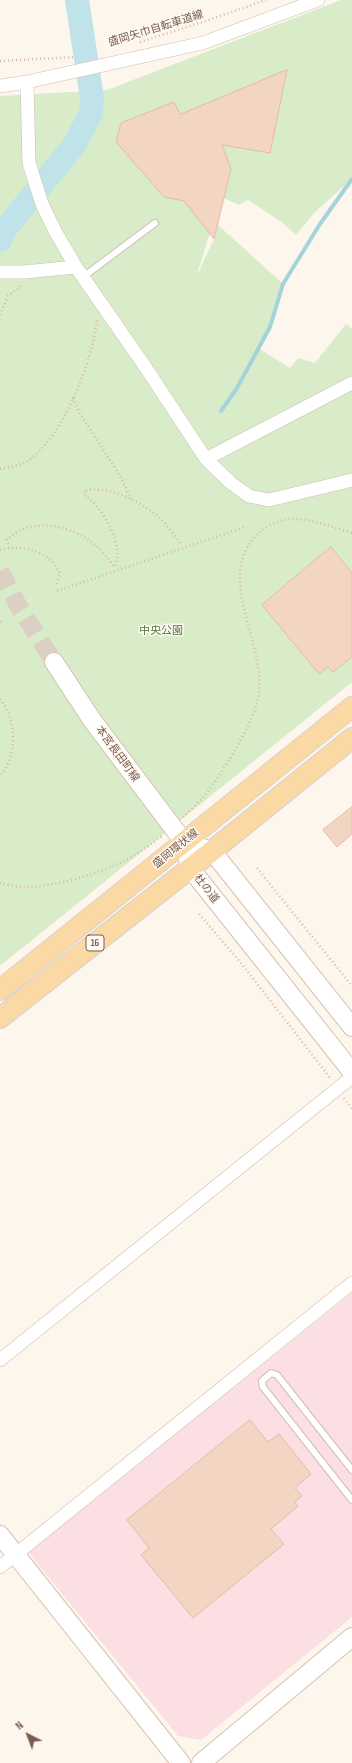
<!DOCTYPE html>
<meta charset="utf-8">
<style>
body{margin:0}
#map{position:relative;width:352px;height:1763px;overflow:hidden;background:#fdf6ec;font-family:"Sofia Sans Condensed",sans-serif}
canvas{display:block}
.north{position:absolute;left:8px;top:1715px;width:40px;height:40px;-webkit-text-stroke:3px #fffaf3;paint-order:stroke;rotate:318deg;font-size:11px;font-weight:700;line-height:16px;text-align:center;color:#7a5c4d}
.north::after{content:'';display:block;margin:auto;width:14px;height:18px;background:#7a5c4d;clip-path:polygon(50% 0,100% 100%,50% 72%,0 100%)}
</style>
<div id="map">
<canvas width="352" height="1763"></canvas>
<div class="north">N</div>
</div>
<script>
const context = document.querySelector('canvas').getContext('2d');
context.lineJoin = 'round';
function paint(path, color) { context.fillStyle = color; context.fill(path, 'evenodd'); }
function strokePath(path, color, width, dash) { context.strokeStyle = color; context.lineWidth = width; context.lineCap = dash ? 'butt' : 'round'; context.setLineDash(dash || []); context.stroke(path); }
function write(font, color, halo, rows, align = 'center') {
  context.font = font + ' "Sofia Sans Condensed","Noto Sans JP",sans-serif'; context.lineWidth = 3; context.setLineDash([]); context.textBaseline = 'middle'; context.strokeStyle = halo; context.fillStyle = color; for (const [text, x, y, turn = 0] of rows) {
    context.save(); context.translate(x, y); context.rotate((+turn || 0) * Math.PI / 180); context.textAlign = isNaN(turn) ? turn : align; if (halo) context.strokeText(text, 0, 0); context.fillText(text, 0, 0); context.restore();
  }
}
paint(new Path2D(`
 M352,1293V1617L201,1740L178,1736L28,1552Z`), '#fbdfe3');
paint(new Path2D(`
 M341,0H352V179L316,211L296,235L283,223L248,200L239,205L224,198L228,176L196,277L214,239L217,224L283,284L270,327L258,348L290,368L298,358L315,363L346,324L352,329V682L0,966V96L107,90Z`), '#d8ecc9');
strokePath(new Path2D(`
 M221,411L237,388L270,327L283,284L320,224L352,179`), '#a5d3da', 4);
strokePath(new Path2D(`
 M0,240L2,233L75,144L91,113L92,98L77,0`), '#bfe3e8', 24);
const building = new Path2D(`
 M287,70L270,153L222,145L231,169L214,239L184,201L164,197L116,142L121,123L174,102L180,114Z
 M331,547L352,573V657L333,672L328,667L319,674L262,605Z
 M352,807V834L337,847L323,830Z
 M250,1420L268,1442L279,1434L311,1474L295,1488L302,1496L295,1502L298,1506L271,1529L284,1544L193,1618L141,1555L149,1548L127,1520Z`);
paint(building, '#f3d5c3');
strokePath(building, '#e6bba3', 1);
strokePath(new Path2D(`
 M0,571L19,607L54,662`), '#dcd0c4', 18, [18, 9]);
const lane = new Path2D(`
 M83,277L155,223
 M352,1470L277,1375L271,1373L262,1381L263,1387L352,1500`);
const street = new Path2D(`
 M27,82L29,163L42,204L55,231L76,267
 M0,86L27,82L203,43L318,0
 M0,272H24L76,267L146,368L206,459L231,483L249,496L269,500L352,480
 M206,459L352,383
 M0,1360L352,1077
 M0,1567L352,1283`);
const secondary = new Path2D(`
 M54,662L92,720L184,842L190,868L352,1072
 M184,842L212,851L352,1027
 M0,1535L181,1763
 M201,1763L352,1637`);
const primary = new Path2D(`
 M0,990L352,707
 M0,1018L212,851L352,738`);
strokePath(lane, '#d1beb0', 8);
strokePath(street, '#d1beb0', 14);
strokePath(secondary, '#d6c0b0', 20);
strokePath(primary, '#dad1cd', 22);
strokePath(new Path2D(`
 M140,42L206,21L266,0
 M0,61L75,57
 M0,315L8,296L20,287L21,284
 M73,398L79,412L122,479L131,499
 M0,469C10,467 20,466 29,460C64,435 92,362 97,320
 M9,548L7,539C12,536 18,531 23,529C58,517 96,537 114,567C126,548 102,505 84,495V491C110,484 146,504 164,522C170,529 175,537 181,544
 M0,550C23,544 49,551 60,573L57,584
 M57,591L245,527
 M0,622L2,620
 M0,699C3,703 6,708 8,712C16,729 15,762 0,775
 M183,817C190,810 199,803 205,795C222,773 250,729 257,703C272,650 213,581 256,536C286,506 317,523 352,533
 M257,868L352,986
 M0,883C7,885 17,887 24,887C54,887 94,875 120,863C135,856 149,846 162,836
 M199,914L241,963L331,1079
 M344,1098L352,1109`), '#d9b8a5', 2.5, [1, 3]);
strokePath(lane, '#fff', 6);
strokePath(street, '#fff', 13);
strokePath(secondary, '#fff', 18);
strokePath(primary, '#fbd9a5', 20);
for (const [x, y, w] of [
 [95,943,18]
]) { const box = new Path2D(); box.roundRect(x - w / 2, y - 8, w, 16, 3); context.fillStyle = '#fffaf3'; context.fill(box); strokePath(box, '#7a5c4d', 1); }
write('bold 10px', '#7a5c4d', null, [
 ["16",95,943]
]);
write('11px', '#7a5c4d', '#fffaf3', [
 ["盛岡矢巾自転車道線",156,29,-17],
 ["本宮長田町線",117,754,54],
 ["盛岡環状線",176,849,-39],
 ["杜の道",206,889,52]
]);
write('11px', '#537a41', '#fffaf3', [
 ["中央公園",161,631]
]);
</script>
